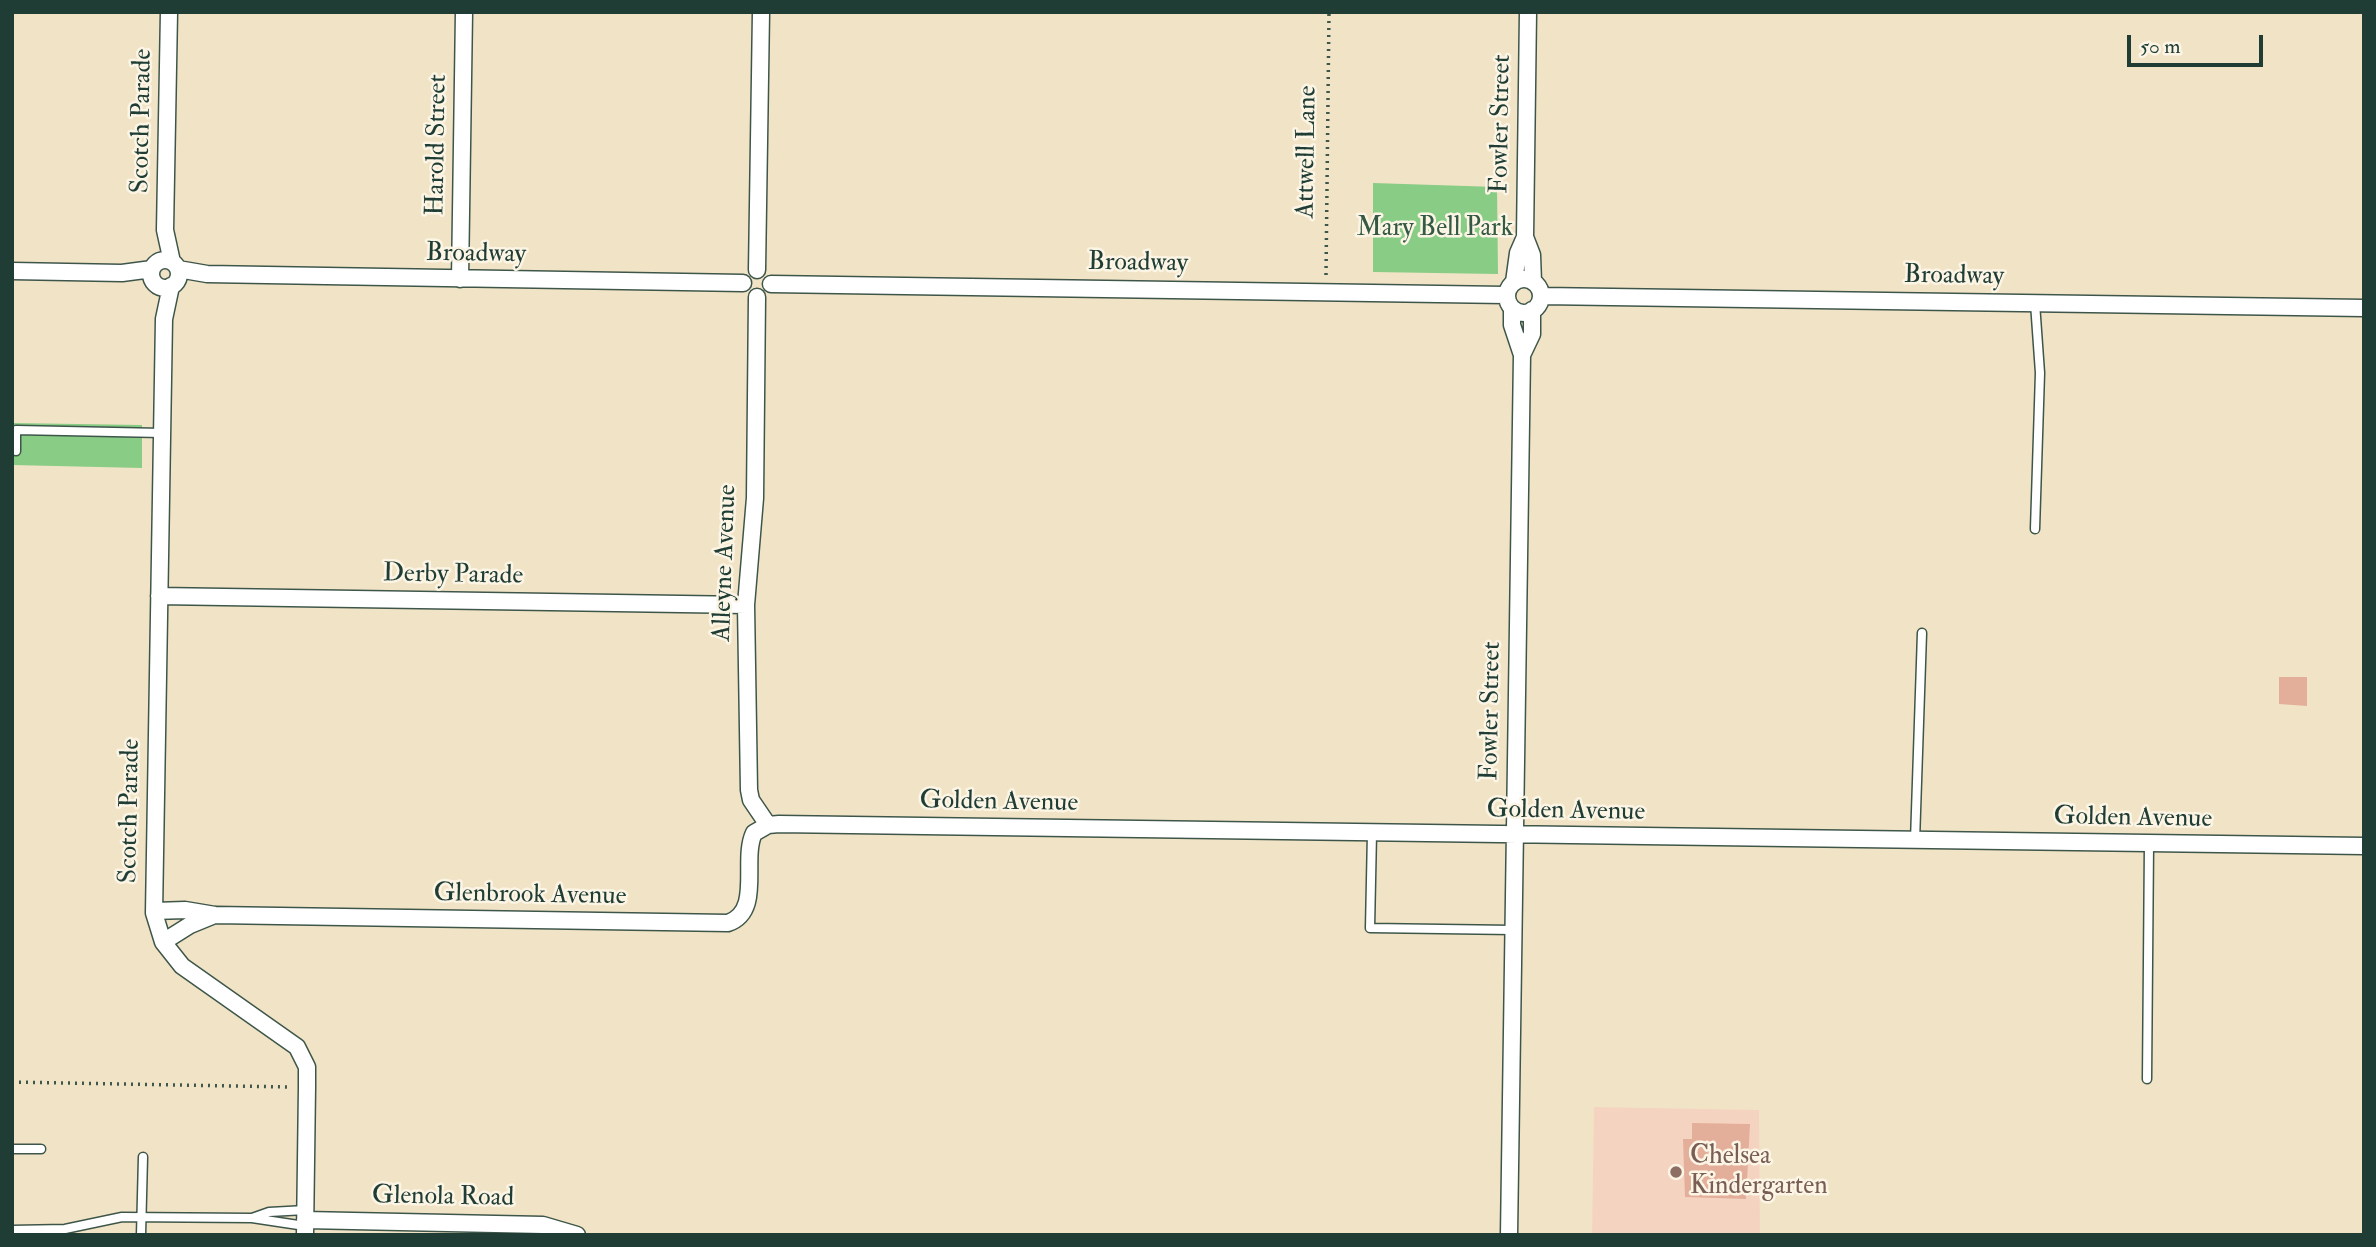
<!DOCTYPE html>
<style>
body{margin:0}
#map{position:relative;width:2376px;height:1247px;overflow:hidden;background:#f1e4c6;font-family:"IM FELL Double Pica",serif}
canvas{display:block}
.frame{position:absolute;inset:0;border:14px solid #1f3d34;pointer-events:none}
.scale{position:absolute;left:2127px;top:35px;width:136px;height:32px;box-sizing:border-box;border:4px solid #1f3d34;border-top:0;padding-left:9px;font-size:21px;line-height:24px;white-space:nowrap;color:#1f3d34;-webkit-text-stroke:5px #fcf5e5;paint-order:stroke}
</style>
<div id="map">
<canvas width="2376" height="1247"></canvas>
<div class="frame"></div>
<div class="scale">50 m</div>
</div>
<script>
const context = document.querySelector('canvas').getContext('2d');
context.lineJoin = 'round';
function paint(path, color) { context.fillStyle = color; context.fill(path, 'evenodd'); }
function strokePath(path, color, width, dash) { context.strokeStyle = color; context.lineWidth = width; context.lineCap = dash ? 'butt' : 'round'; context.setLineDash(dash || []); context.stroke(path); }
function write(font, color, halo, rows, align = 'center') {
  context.font = font + ' "IM FELL Double Pica",serif'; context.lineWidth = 5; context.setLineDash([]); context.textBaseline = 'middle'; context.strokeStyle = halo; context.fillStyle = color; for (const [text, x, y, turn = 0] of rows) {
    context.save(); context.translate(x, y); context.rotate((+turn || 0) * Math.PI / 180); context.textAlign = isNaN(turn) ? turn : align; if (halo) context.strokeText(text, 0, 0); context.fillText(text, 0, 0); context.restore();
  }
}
paint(new Path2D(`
 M1594,1107L1759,1110L1760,1235H1592Z`), '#f5d3c1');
paint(new Path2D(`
 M1373,183L1497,187L1498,274L1373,272Z
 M12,423L142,425V468L12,465Z`), '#88cc85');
paint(new Path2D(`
 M2279,677H2307V706L2279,704Z
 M1692,1123L1750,1124L1746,1199L1685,1197L1683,1139H1692Z`), '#e3ae9a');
const lane = new Path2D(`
 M16,451V430L162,433
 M2035,529L2040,373L2035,303
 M1372,833L1370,928L1513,930
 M1915,841L1922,633
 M2147,1079L2149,844
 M12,1149H41
 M252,1218L269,1212L306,1210
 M12,1230L65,1229L122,1217L252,1218L305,1226
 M141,1235L143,1157`);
const street = new Path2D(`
 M169,12L165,230L172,262
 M1528,12L1525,237L1532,255L1533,282
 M151 274a14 14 0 1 1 28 0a14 14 0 1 1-28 0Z
 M178,269L207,274L743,283
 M757,270L761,12
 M12,271L122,273L152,269
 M1507 296a17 17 0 1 1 34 0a17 17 0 1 1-34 0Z
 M460,279L464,12
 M1514,282L1518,253L1525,237
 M771,284L1505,295
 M171,286L164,319L154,913L163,942L182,966L297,1047L307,1067V1087L305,1235
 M1543,296L2364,308
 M757,297L755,498L746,605L749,790L751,800L768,825
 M1522,355L1532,334V310
 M159,596L746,605
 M154,911L185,910L215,915L728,923C763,911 741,860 754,833L768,825L779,824L2364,846
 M163,942L190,925L212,916
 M305,1220L543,1225L577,1235
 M1509,1235L1522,355L1512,325V308`);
strokePath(lane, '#3e564a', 11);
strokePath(street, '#3e564a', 19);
strokePath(new Path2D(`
 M1326,275L1329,12
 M12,1082L290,1087`), '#3e564a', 3.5, [2, 5]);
strokePath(lane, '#fff', 8);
strokePath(street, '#fff', 16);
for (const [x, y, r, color] of [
 [1676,1172,7,"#8d6e63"]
]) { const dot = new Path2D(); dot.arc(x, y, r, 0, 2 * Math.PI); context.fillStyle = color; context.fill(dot); strokePath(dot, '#fcf5e5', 2.5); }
write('26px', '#1f3d34', '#fcf5e5', [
 ["Scotch Parade",143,121,-89],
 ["Fowler Street",1502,124,-89],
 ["Harold Street",438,145,-89],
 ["Attwell Lane",1308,152,-89],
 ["Broadway",476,255,1],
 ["Broadway",1138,264,1],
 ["Broadway",1954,277,1],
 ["Alleyne Avenue",726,563,-88],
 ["Derby Parade",453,576,1],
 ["Fowler Street",1492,711,-89],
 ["Golden Avenue",999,803,1],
 ["Scotch Parade",131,811,-89],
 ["Golden Avenue",1566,812,1],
 ["Golden Avenue",2133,819,1],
 ["Glenbrook Avenue",530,896,1],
 ["Glenola Road",443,1198,1]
]);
write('26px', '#345a44', '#fcf5e5', [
 ["Mary Bell Park",1435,229]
]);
write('26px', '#785e54', '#fcf5e5', [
 ["Chelsea",1690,1157],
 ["Kindergarten",1690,1187]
], 'left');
</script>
